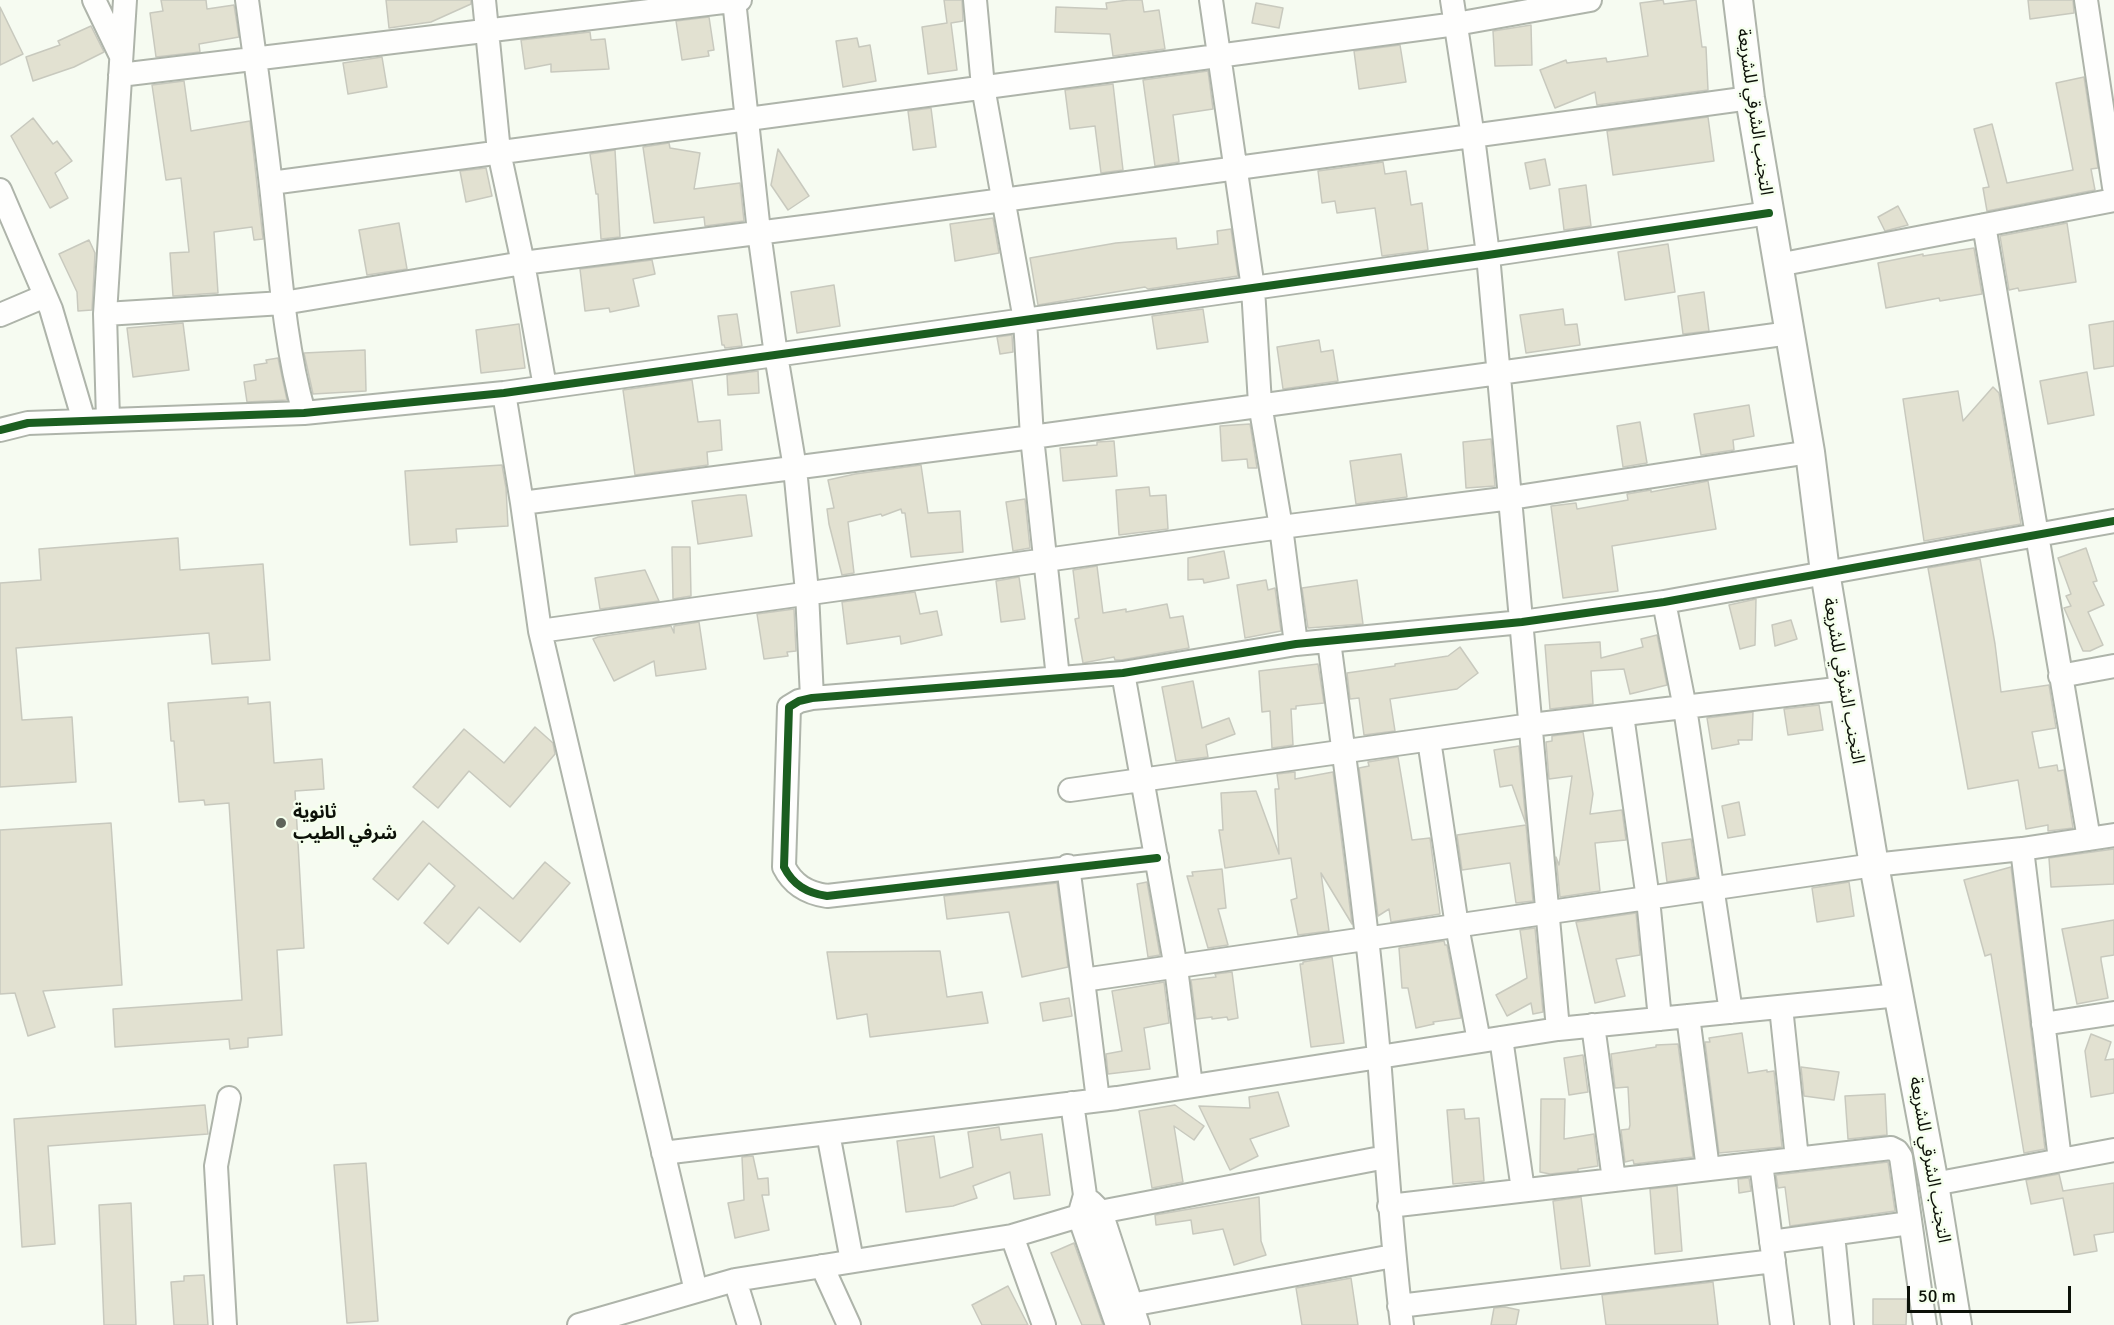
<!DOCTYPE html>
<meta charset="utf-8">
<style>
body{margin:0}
#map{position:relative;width:2114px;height:1325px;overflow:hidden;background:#f6fbf1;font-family:Signika,sans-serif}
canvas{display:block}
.scale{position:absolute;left:1907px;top:1286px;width:164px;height:27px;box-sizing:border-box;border:3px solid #0c1108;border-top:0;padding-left:8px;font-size:18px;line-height:21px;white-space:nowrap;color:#0c1108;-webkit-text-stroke:4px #f5ffed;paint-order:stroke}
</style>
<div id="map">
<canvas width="2114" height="1325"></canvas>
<div class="scale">50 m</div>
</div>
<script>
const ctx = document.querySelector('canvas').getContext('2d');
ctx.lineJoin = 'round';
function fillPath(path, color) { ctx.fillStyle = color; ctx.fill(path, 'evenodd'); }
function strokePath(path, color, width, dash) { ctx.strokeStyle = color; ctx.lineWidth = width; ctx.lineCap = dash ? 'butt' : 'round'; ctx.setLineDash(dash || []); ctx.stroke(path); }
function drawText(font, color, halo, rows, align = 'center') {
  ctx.font = font + ' Signika,"Noto Sans Arabic",sans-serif'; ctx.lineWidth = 5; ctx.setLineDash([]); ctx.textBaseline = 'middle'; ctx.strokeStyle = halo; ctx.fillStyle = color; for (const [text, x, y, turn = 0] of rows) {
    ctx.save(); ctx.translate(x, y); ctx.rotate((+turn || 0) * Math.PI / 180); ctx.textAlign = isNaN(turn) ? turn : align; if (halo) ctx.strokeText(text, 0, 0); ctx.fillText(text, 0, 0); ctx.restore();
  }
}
const building = new Path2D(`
 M161 0H206L207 9 234 5 239 37 199 44 200 52 156 57 150 13 163 11Z
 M386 0H471V4L431 22 389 28Z
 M944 0H962L963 21 951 23 957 70 928 74 922 27 947 23Z
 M1128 0H1142L1144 12 1159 10 1165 49 1113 56 1110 34 1055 32 1056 7 1107 9 1106 3Z
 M1663 0 1664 4 1696 0 1702 47H1706L1708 90 1597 105 1595 92 1555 108 1540 70 1566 60 1567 63 1606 58 1607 62 1648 56 1640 3Z
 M2028 0H2073L2074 13 2030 19Z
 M1256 3 1283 8 1279 28 1252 23Z
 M0 7 23 54 0 65Z
 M709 17 714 50 708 51 709 56 682 60 676 21Z
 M1531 25 1532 65 1495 66 1493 31Z
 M91 26 104 52 74 67 33 81 26 57 60 45 58 41Z
 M590 32 591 40 605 39 609 69 551 72V64L525 69 521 40Z
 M857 38 859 47 870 45 876 81 843 87 836 41Z
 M1400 45 1406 82 1359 89 1354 51Z
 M382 57 387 87 348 94 343 63Z
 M1208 71 1213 109 1173 115 1179 162 1155 166 1143 80Z
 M2084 77 2098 168 2091 169 2095 190 1987 211 1983 188 1989 187 1974 129 1992 124 2007 183 2073 170 2056 83Z
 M184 81 191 131 250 121 263 239 254 240 252 227 214 232 218 293 173 296 170 253 189 252 181 178 166 180 152 85Z
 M1113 84 1123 170 1101 173 1095 126 1070 129 1065 90Z
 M931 108 936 147 913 150 908 111Z
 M1708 117 1714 161 1613 175 1607 131Z
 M33 118 53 144 57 141 72 161 55 173 68 198 50 208 11 136Z
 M669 143 670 148 700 153 694 189 740 183 744 221 705 226 704 217 654 223 643 147Z
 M778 149 809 196 788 210 771 185Z
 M615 150 620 237 601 239 598 194H596L590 154Z
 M1545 159 1550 185 1530 189 1525 163Z
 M1383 162 1385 174 1406 171 1411 205 1422 203 1428 250 1382 256 1375 208 1337 213 1335 201 1322 203 1318 171Z
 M486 168 492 196 466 202 460 171Z
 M1586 185 1591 226 1564 230 1559 189Z
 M1898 206 1908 225 1885 231 1878 217Z
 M993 218 999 253 955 261 950 224Z
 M399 223 407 269 367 275 359 230Z
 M2067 223 2076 282 2019 291 2018 288 2009 290 2000 236Z
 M1231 229 1238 276 1148 289 1145 287 1038 305 1030 258 1116 243 1176 238 1177 249 1218 244 1217 231Z
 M89 240 95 253 92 310 78 311 77 292 59 254Z
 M1668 244 1675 292 1625 300 1618 252Z
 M1974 248 1982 294 1940 301 1939 298 1886 308 1878 263 1923 254V256Z
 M652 260 655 274 633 279 639 306 610 312 609 308 585 311 580 269Z
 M834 285 840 326 797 333 791 292Z
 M1704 292 1709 331 1683 334 1678 296Z
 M1203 309 1208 342 1157 349 1152 316Z
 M1563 309 1565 325 1577 324 1580 345 1526 353 1520 315Z
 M737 314 742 346 725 348 724 345H722L718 316Z
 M2114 321V366L2094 369 2089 325Z
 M183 323 189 370 133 377 127 328Z
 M519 324 525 368 481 373 476 330Z
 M1012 335 1013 352 1000 354 997 337Z
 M1319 340 1321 352 1333 350 1338 381 1283 389 1277 347Z
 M365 350 366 391 313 394 304 353Z
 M278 358 287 400 247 402 244 382 256 380 254 365 267 363 266 360Z
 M758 371 759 393 728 395 727 375Z
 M2087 372 2094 415 2048 424 2040 381Z
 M692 380 698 422 720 420 722 450 707 452 708 465 635 475 623 390Z
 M1993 387 1999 393 2021 524 1924 541 1903 399 1958 391 1963 421Z
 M1749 405 1754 436 1733 440 1734 450 1701 455 1694 414Z
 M1640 422 1647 463 1623 467 1617 426Z
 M1250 424 1257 468H1248L1247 459 1222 461 1220 426Z
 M1491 439 1495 486 1466 488 1463 442Z
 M1114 441 1117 476 1063 481 1060 448 1097 445V442Z
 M1401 454 1407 497 1356 504 1350 461Z
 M502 465 506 488 508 526 456 529 457 542 410 545 405 471Z
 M921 465 928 513 960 511 963 552 911 557 905 513H902L901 509 882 516 881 514 848 522 854 573 842 575 829 524 827 509 834 508 828 480 855 474Z
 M1708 481 1716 529 1612 546 1618 591 1563 598 1551 506 1576 503 1577 509 1628 500 1627 494 1651 490V492Z
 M1149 487 1150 496 1166 495 1168 529 1119 535 1116 490Z
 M739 495H746L752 536 698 544 692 501Z
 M1025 499 1030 548 1013 551 1006 502Z
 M178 538 180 570 263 564 270 660 212 664 209 633 16 648 22 720 72 717 76 782 0 787V583L41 580 39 549Z
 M672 547H690L691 596 673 599Z
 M2086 548 2097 581 2093 582 2104 605 2088 612 2103 645 2090 651H2083L2064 608 2071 606 2066 596 2071 594 2058 558Z
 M1224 551 1229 578 1204 583 1203 579 1188 580V558Z
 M1980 559 1995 644 2001 692 2049 685 2056 728 2032 732 2039 768 2057 765 2058 771 2064 770 2073 828 2048 831V825L2026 829 2018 780 1968 789 1928 568Z
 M1097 566 1103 613 1126 609V612L1167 604 1170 618 1183 616 1189 648 1121 660H1115L1114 657 1083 663 1075 619 1079 618 1073 570Z
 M645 570 659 601 600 609 595 578Z
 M1019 577 1025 619 1001 622 996 581Z
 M1266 580 1268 590 1275 588 1281 631 1245 638 1237 585Z
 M1357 580 1363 624 1308 628 1302 588Z
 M915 592 920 614 937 611 942 635 901 644 900 636 847 644 842 602Z
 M1756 599 1755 645 1740 649 1729 605Z
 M794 609 796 651 787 652 788 656 764 659 757 614Z
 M1791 620 1797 639 1775 646 1772 625Z
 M699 622 706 669 656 676 654 661 614 681 593 639 598 637 671 626 674 633V626Z
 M1657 635 1667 685 1630 694 1624 669 1591 671 1593 704 1550 709 1545 645 1600 642 1601 658 1643 647 1641 639Z
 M1460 647 1478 673 1457 689 1390 699 1395 731 1364 735 1359 698 1350 699 1347 673 1395 666V664L1448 656Z
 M1318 664 1324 703 1296 706V709H1291L1293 745 1272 748 1270 711 1262 712 1259 671Z
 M1193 681 1202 728 1229 718 1235 734 1206 745 1208 757 1176 761 1162 687Z
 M248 697V704L270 702 274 763 322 759 324 789 295 791 304 948 277 950 282 1035 248 1038V1047L230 1049 229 1039 115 1047 113 1009 242 1000 229 803 205 805 204 800 179 802 174 741H171L168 703Z
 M1819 705 1823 730 1788 735 1784 709Z
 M1753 712 1752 740H1738L1739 744 1712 749 1707 718Z
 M535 727 553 743 555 754 510 807 469 771 438 808 413 787 464 729 504 763Z
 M1583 732 1593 794 1590 814 1622 810 1626 840 1595 843 1600 891 1560 897 1556 857 1559 865 1572 776 1549 779 1546 742 1552 741V736Z
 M1519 746 1526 824 1512 785 1500 787 1494 750Z
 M1398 757 1412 840 1430 838 1440 914 1391 922 1389 909 1378 916 1359 768 1369 766 1368 762Z
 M1295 772V779L1333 772 1352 924 1321 873 1329 931 1298 935 1291 900 1297 898 1291 858 1225 868 1219 830H1223L1221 793 1256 791 1279 854 1275 789H1279L1277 774Z
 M1739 802 1745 835 1728 838 1722 806Z
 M423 821 513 899 545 862 570 883 520 942 479 907 448 944 424 923 455 886 429 863 398 900 373 879Z
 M111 823 122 985 43 991 55 1027 28 1036 15 993 0 994V830Z
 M1526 825 1533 901 1516 903 1510 863 1462 870 1457 835Z
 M1691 839 1697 877 1667 882 1662 843Z
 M2114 849V884L2051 887 2049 858Z
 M2011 867 2045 1149 2024 1153 1991 954 1985 956 1964 880Z
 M1222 869 1226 908 1218 909 1228 945 1208 948 1187 876H1193L1192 872Z
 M1147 882 1160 955 1148 957 1137 884Z
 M1849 882 1854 916 1817 922 1812 888Z
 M1057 883 1068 967 1022 977 1009 912 947 919 944 896Z
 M1636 913 1640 955 1616 959 1625 996 1595 1003 1576 922Z
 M2114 920V955L2101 957V960L2108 998 2077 1004 2062 929Z
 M1535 928 1543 1012 1533 1014 1531 1003 1507 1016 1496 995 1527 978 1520 930Z
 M1444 941 1445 945H1447L1461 1018 1433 1022 1434 1024 1416 1028 1408 988H1402L1399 948Z
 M940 951 947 997 982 992 988 1023 870 1037 867 1014 837 1019 827 952Z
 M1332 957 1344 1043 1311 1047 1300 964H1303V962Z
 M1232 972 1238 1018 1228 1020 1227 1017 1212 1019V1017L1196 1019 1191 980 1216 977 1215 974Z
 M1164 982 1169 1023 1144 1028 1150 1069 1108 1074 1106 1054 1122 1051 1112 991Z
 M1069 998 1072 1016 1043 1021 1040 1003Z
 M1742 1033 1748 1073 1767 1070V1072L1774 1071 1782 1147 1719 1153 1705 1042H1710L1709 1038Z
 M2091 1034 2111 1042 2105 1060 2114 1059V1093L2091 1097 2085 1051Z
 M1678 1044 1693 1157 1634 1164 1633 1160 1625 1162 1621 1130 1629 1129 1630 1125 1628 1087 1615 1088 1611 1054 1656 1047V1045Z
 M1583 1055 1588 1092 1569 1095 1564 1058Z
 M1801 1067 1839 1072 1834 1100 1804 1096Z
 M1278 1092 1289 1126 1250 1139 1258 1156 1230 1170 1199 1106 1250 1108 1249 1097Z
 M1885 1094 1887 1135 1848 1139 1845 1096Z
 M1541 1099H1565L1564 1139 1594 1134 1598 1166 1578 1169V1171L1550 1174 1540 1172Z
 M205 1105 208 1134 48 1146 55 1244 22 1247 14 1119Z
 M1175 1105 1204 1126 1194 1140 1174 1126 1183 1182 1152 1188 1139 1111Z
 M1464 1109 1465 1119 1479 1118 1484 1181 1453 1184 1447 1110Z
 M999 1127 1001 1140 1042 1134 1050 1195 1014 1199 1010 1172 973 1186 977 1198 953 1206 906 1212 897 1141 934 1136 940 1178 973 1167 968 1132Z
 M753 1156 758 1179 768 1178 769 1195H762L769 1230 735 1238 728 1203 744 1200 742 1157Z
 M1888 1162 1895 1211 1790 1226 1785 1187 1778 1188 1776 1175Z
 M366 1163 378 1321 347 1323 334 1165Z
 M2059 1174 2063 1191 2114 1183V1232L2094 1235 2097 1251 2074 1255 2063 1198 2031 1204 2026 1180Z
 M1749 1178 1751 1191 1739 1193 1738 1179Z
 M1677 1186 1682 1251 1655 1254 1650 1189Z
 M1259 1197 1261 1241 1266 1255 1234 1265 1223 1229 1193 1234 1191 1220 1156 1225 1155 1215Z
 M1581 1197 1590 1266 1561 1269 1553 1201Z
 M131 1203 136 1325H104L99 1205Z
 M1074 1243 1103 1325H1082L1051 1253Z
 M204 1275 208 1325H174L171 1282 184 1281V1276Z
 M1351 1278 1358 1325H1302L1296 1288Z
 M1713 1282 1718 1325H1606L1602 1295Z
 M1008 1286 1028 1325H982L972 1305Z
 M1873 1299H1907L1906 1325H1873Z
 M1505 1307 1519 1310 1516 1325H1491L1494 1308Z`);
const minor = new Path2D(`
 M94 0 120 54
 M247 0C256 65 265 130 272 195 280 268 284 342 304 413
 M484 0 499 152 523 263 545 387
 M734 0 759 232 776 355 795 468 807 592 812 698
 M975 0 983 87 1025 320 1032 437 1058 678
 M1211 0 1253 288 1260 404 1281 527 1296 644
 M1452 0 1473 137 1488 255 1558 1029
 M2086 0 2114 187
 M120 75 740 0
 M271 183 1456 24 1590 0
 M0 190 51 309 84 421
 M1984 225 2089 839
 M1778 265 2114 200
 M105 314 283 303 523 263 827 224 1750 98
 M0 315 45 296
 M504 393 522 503 540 631 696 1291
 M108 420 105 314 125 0
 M0 430 28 423 304 413 504 393 1488 255 1769 213
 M522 503 1032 437 1790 333
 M1664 602 1685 708 1731 1012
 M540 631 1281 527 1511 498 1810 452
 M1329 641C1347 779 1367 918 1379 1057 1386 1147 1391 1236 1402 1325
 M1123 673 1176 968 1191 1086
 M2060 676 2114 666
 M1622 715 1648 899 1660 1019
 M1429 740 1457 926 1479 1041
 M1070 790 1531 725 1845 688
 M2022 849 2060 1160
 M1157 858 827 896C807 893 793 885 784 867L789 707 799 701 812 698 1123 673 1296 644 1522 622 1664 602 2114 521
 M1068 866 1083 980
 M1781 1007 1797 1159
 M1688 1016 1708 1169
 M2043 1024 2114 1013
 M1593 1025 1614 1180
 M1501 1038 1523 1190
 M1098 1100 1083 980 1874 865 2022 849 2114 835
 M1072 1103 1085 1195 1079 1216 1117 1325
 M828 1133 852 1261
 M663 1153 1117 1098 1558 1029 1899 995
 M1761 1163 1782 1325
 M1934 1184 2114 1150
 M1091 1202 1101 1212 1138 1325
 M1389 1206 1891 1148 1897 1151 1901 1157 1925 1325
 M1833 1234 1842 1325
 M1012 1236 1044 1325
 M1771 1242 1910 1223
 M822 1266 849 1325
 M735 1280 749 1325
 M1131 1305 1393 1256
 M1399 1306 1774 1261
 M225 1325 216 1166 229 1098
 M579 1325 735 1280 1012 1236 1079 1216 1386 1157`);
const major = new Path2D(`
 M1738 0 1750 98 1810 452 1825 572 1874 865 1934 1184 1957 1325`);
const cycleway = new Path2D(`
 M0 430 28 423 304 413 504 393 1488 255 1769 213
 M1157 858 827 896C807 893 793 885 784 867L789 707 799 701 812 698 1123 673 1296 644 1522 622 1664 602 2114 521`);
const markers = [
 [281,823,6,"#5e635a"]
];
const streetNames = [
 ["التجنب الشرقي للشريعة",1754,112,82],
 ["التجنب الشرقي للشريعة",1843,681,80],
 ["التجنب الشرقي للشريعة",1929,1160,80]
];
const poiNames = [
 ["ثانوية",293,813],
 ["شرفي الطيب",293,834]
];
fillPath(building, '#e2e1d1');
strokePath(building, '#c8c9be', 1.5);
strokePath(minor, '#aeb4aa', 26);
strokePath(major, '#aeb4aa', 32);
strokePath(minor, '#fefefd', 22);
strokePath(major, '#fefefd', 28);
strokePath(cycleway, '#1b5e20', 8);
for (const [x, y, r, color] of markers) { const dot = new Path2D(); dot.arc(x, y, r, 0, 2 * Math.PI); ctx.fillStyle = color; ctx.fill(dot); strokePath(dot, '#f5ffed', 2); }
drawText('18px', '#0c1108', '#f5ffed', streetNames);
drawText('bold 18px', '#0c1108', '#f5ffed', poiNames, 'left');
</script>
